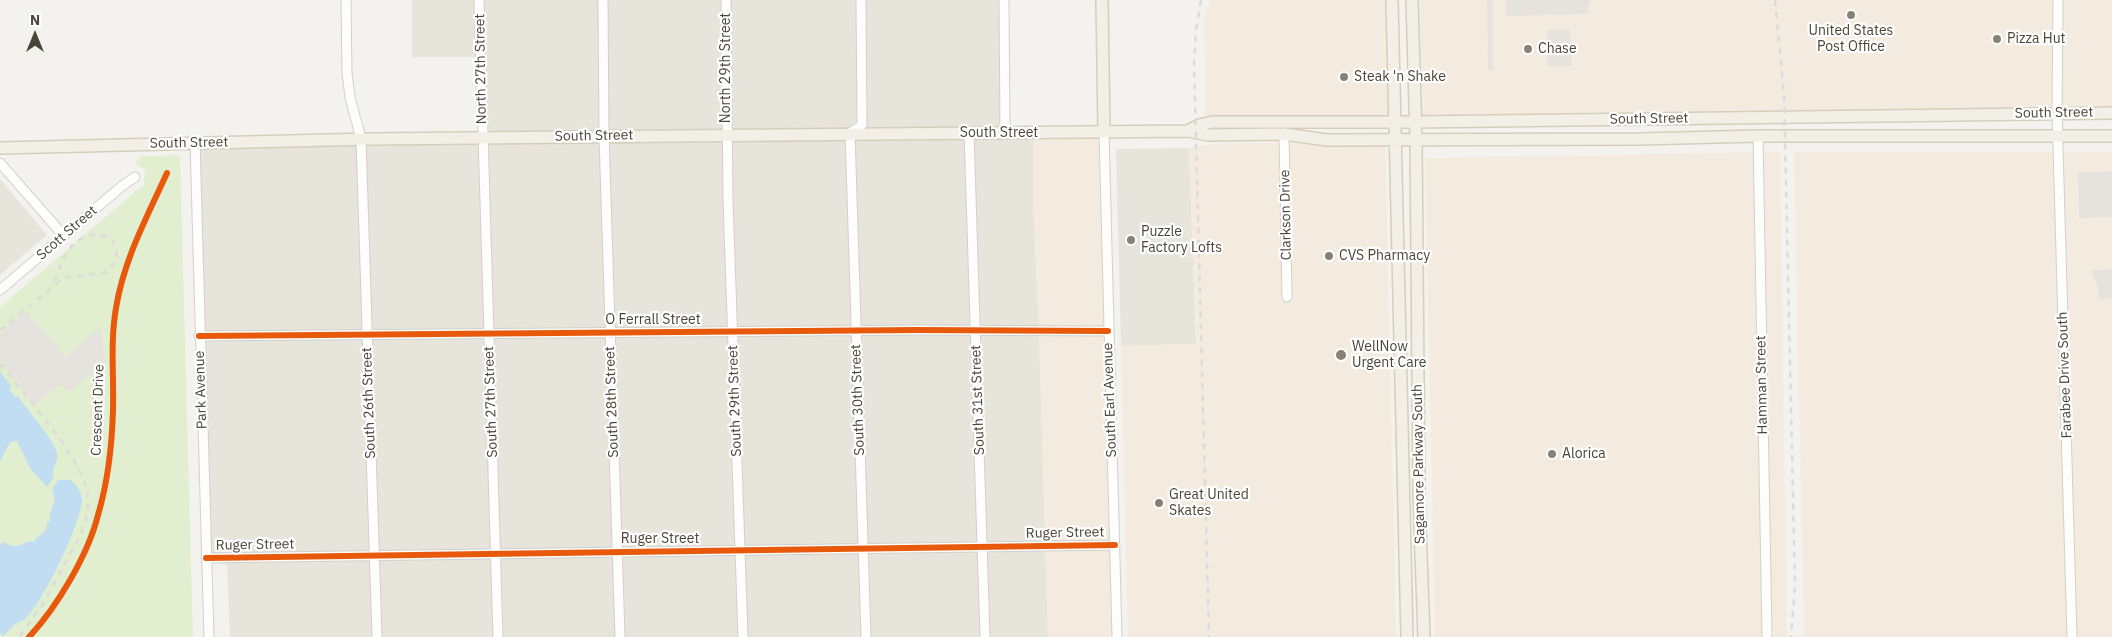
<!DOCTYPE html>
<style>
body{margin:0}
#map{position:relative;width:2112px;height:637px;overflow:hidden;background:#f4f2ee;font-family:"IBM Plex Sans",sans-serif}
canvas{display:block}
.north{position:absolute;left:10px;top:10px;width:50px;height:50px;-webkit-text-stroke:4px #fff;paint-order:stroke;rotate:0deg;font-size:14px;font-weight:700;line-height:20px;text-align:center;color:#4b4439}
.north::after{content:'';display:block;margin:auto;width:18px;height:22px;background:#4b4439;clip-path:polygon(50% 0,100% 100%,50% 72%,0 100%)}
</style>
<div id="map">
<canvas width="2112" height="637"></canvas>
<div class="north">N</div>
</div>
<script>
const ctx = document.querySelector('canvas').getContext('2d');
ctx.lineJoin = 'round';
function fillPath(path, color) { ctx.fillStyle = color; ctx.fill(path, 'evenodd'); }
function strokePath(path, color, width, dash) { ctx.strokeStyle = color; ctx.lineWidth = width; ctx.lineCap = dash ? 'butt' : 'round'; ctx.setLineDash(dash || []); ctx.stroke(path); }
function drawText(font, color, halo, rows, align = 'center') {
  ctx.font = font + ' "IBM Plex Sans",sans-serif'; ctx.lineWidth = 4.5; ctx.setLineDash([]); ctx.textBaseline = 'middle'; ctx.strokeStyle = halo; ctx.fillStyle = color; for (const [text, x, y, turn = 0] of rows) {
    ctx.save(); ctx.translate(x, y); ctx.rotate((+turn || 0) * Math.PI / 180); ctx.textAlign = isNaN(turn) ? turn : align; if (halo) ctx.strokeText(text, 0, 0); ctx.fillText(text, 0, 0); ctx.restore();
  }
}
const residential = new Path2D(`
 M412 0H1004L1005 133 1033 134V198L1039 331 1048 637H230L227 565 206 558 195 142 482 137 480 57H412Z
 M1189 148 1196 344 1121 346 1116 149Z
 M0 179 47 235 0 275Z`);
const commercial = new Path2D(`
 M1211 0H1392L1394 122H1206L1204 19Z
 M1420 0H2112V111L1422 115Z
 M1104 132 1117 637H1048L1039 331 1033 198V134Z
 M1385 142 1396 637H1128L1121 346 1196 344 1189 148 1224 143Z
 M1780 152 1787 637H1435L1425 158Z
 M1794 152H2112V637H1804Z`);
const green = new Path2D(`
 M180 155 193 637H0V307L144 184 145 170 135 163 142 156Z`);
const parking = new Path2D(`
 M1487 0H1493V70H1488Z
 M1506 0H1590L1588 14 1506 16Z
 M1547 30H1570L1572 66H1547Z
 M2112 171V217L2079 218 2078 172Z
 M2112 269V298L2099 299 2098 288 2091 270Z
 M26 311 65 357 101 326 106 367 86 377 69 392 60 384 34 406 0 360V333Z`);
const water = new Path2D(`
 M0 371 11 386 9 389 15 397 18 396 22 402C30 413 56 443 57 454 59 463 50 468 54 477L47 487 30 468 17 441 10 442 0 462Z
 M58 480H71C76 485 82 492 82 500 82 522 41 606 24 620 20 623 21 620 17 623 12 626 8 632 3 636L0 632V544L3 542C14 548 19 547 29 541L35 542 36 538C42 534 48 531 47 523L50 521C48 510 59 502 52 490Z`);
const minor = new Path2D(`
 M346 0 347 73 350 97 361 139 377 637
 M479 0 498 637
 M603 0 604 136 620 637
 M726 0 728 200 743 637
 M861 0 862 125 850 133 866 637
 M1004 0 1005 133
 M2058 0 2057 112 2072 637
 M1104 132 1117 637
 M969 133 985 637
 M1284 134 1287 297
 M1758 136 1767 635
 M195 142 209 637
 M0 163 64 236
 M0 290 122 186 135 177
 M199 336 917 330 1108 331
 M206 558 1115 545`);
const major = new Path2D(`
 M1102 0 1104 132
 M1392 0 1407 637
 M1412 0 1416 140 1419 497 1424 637
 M1188 131 1199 125 1212 122H1415L2112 113
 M0 148 371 139 1188 131 1208 135 1284 134 1327 140 1640 139 1758 136H2112`);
const rail = new Path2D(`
 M1201 0 1196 30 1194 65 1209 637
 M1775 0 1784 95 1795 586 1791 637
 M0 330 64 278 104 273 115 263 117 250 113 241C109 239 104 235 99 235 70 232 60 265 53 287
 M0 364C24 395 86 461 88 498 89 511 85 524 80 536L43 604 19 637`);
const cycleway = new Path2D(`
 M199 336 917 330 1108 331
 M206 558 1115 545
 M29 637C57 607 88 555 98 515 108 481 112 446 113 410 114 376 110 342 116 308 124 259 147 217 167 173`);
const markers = [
 [1851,15,5,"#868178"],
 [1997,39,5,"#868178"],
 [1528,49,5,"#868178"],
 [1344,77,5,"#868178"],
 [1131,240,5,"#868178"],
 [1329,256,5,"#868178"],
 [1341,355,6,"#868178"],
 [1552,454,5,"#868178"],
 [1159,503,5,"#868178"]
];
const poiNames = [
 ["United States",1851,31,"center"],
 ["Post Office",1851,47,"center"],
 ["Pizza Hut",2007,39],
 ["Chase",1538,49],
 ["Steak 'n Shake",1354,77],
 ["Puzzle",1141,232],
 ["Factory Lofts",1141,248],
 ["CVS Pharmacy",1339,256],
 ["WellNow",1352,347],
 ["Urgent Care",1352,363],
 ["Alorica",1562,454],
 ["Great United",1169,495],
 ["Skates",1169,511]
];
const streetNames = [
 ["North 29th Street",726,68,-90],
 ["North 27th Street",481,69,-91],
 ["South Street",2054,113,-1],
 ["South Street",1649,119,-1],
 ["South Street",999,133],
 ["South Street",594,136,-1],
 ["South Street",189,143,-1],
 ["Clarkson Drive",1286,215,-91],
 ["Scott Street",67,233,-41],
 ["O Ferrall Street",653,320],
 ["Farabee Drive South",2065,375,-92],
 ["Hamman Street",1762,385,-91],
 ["Park Avenue",201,390,-92],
 ["South 30th Street",858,400,-92],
 ["South 31st Street",978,400,-92],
 ["South Earl Avenue",1110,400,-92],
 ["South 29th Street",735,401,-92],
 ["South 27th Street",491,402,-92],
 ["South 28th Street",612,402,-92],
 ["South 26th Street",369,403,-92],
 ["Crescent Drive",98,410,-88],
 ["Sagamore Parkway South",1419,464,-91],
 ["Ruger Street",1065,533,-1],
 ["Ruger Street",660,539],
 ["Ruger Street",255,545,-1]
];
fillPath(residential, '#e7e4dc');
fillPath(commercial, '#f3ebdf');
fillPath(green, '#e1eecf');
fillPath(parking, '#e6e3df');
fillPath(water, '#c0ddf1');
strokePath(minor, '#d2d0cb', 11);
strokePath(major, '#d6cebb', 14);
strokePath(minor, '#fdfdfc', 9);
strokePath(major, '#f2efe6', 11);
strokePath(rail, '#dbdbda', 2.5, [6, 6]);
strokePath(cycleway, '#e8590c', 6);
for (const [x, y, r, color] of markers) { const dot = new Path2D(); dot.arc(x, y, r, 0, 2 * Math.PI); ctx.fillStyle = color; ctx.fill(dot); strokePath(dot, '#fff', 2); }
drawText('14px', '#4b4439', '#fff', poiNames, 'left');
drawText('14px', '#4b4439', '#fff', streetNames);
</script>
